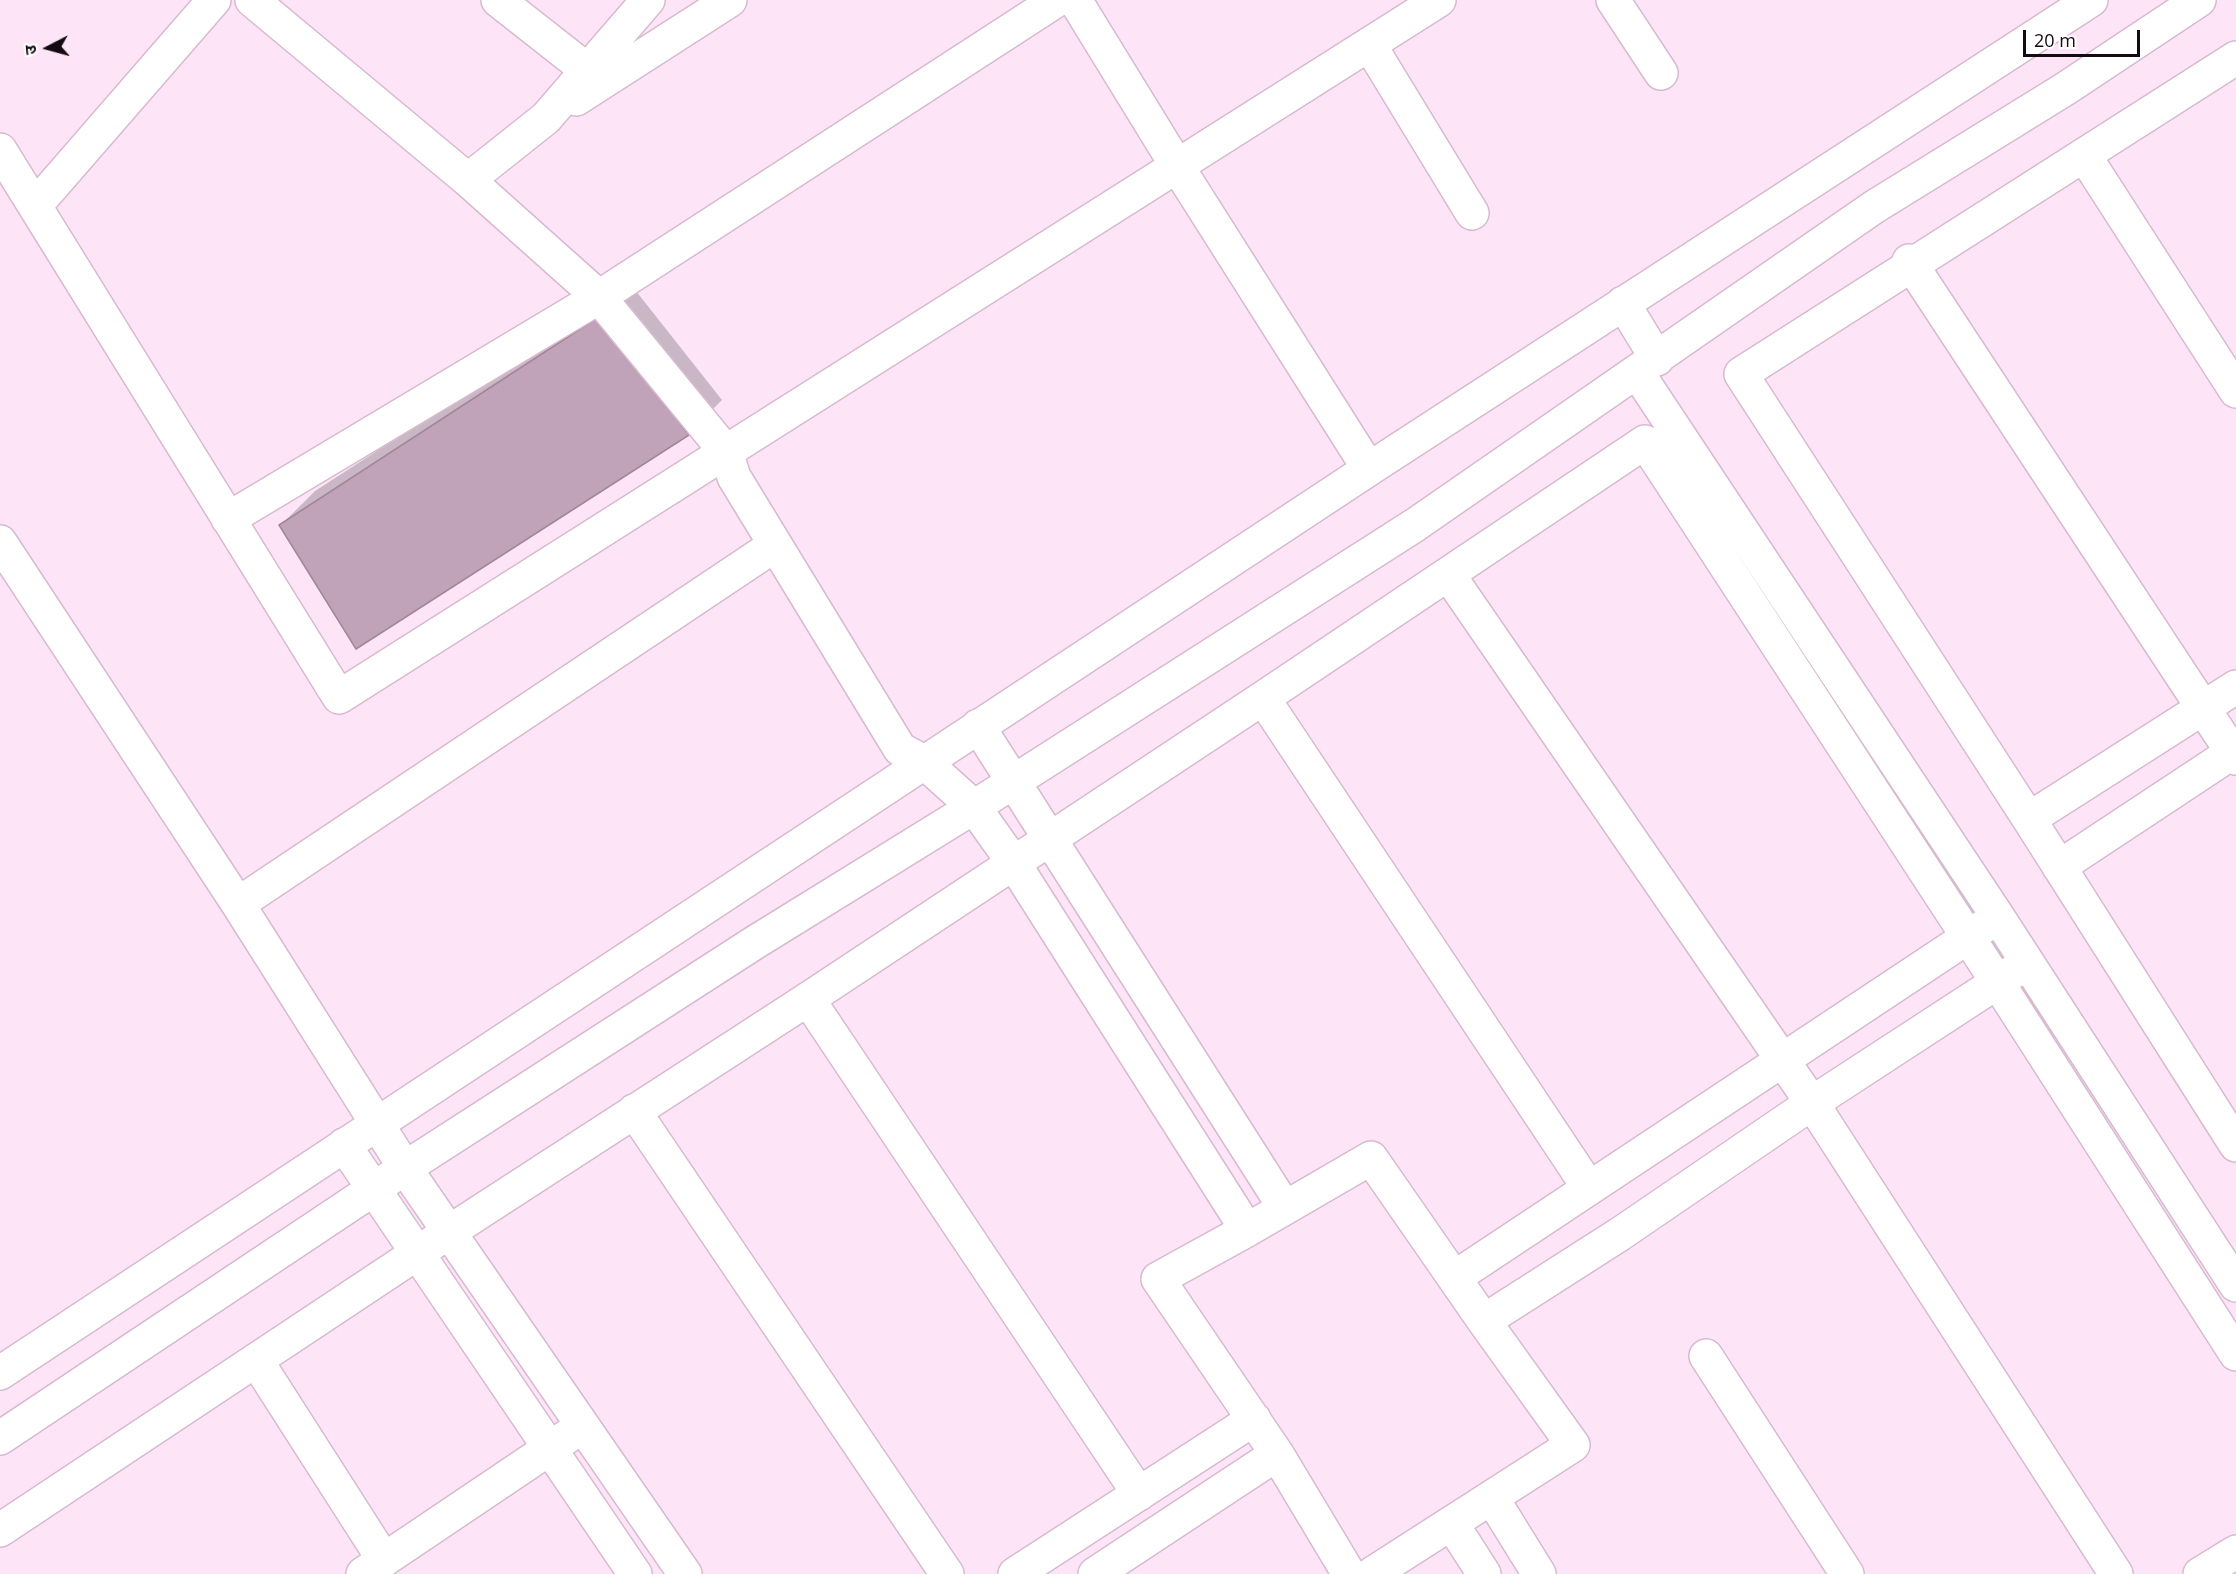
<!DOCTYPE html>
<meta charset="utf-8">
<style>
body{margin:0}
#map{position:relative;width:2236px;height:1574px;overflow:hidden;background:#fde5f7;font-family:"Open Sans","Noto Sans Devanagari",sans-serif}
canvas{display:block}
.north{position:absolute;left:18px;top:18px;width:60px;height:60px;-webkit-text-stroke:4px #fff;paint-order:stroke;rotate:264deg;font-size:16px;font-weight:700;line-height:24px;text-align:center;color:#140a12}
.north::after{content:'';display:block;margin:auto;width:21px;height:27px;background:#140a12;clip-path:polygon(50% 0,100% 100%,50% 72%,0 100%)}
.scale{position:absolute;left:2023px;top:30px;width:117px;height:27px;box-sizing:border-box;border:3px solid #140a12;border-top:0;padding-left:8px;font-size:18px;line-height:21px;white-space:nowrap;color:#140a12;-webkit-text-stroke:4px #fff;paint-order:stroke}
</style>
<div id="map">
<canvas width="2236" height="1574"></canvas>
<div class="north">उ</div>
<div class="scale">20 m</div>
</div>
<script>
const ctx = document.querySelector('canvas').getContext('2d');
ctx.lineJoin = 'round';
function fillPath(path, color) { ctx.fillStyle = color; ctx.fill(path, 'evenodd'); }
function strokePath(path, color, width, dash) { ctx.strokeStyle = color; ctx.lineWidth = width; ctx.lineCap = dash ? 'butt' : 'round'; ctx.setLineDash(dash || []); ctx.stroke(path); }
const shadow = new Path2D(`
 M632 286 722 400 688 434 357 646 281 525 315 491Z`);
const building = new Path2D(`
 M597 318 689 435 356 649 279 525Z`);
const minor = new Path2D(`
 M252 0 468 180 599 297 726 452 734 477 900 749 924 762 974 807 1013 862 1247 1230
 M498 0 587 70
 M1075 0 1177 166 1369 469
 M1613 0 1661 73
 M1369 44 1472 213
 M2236 58 1741 374 2029 819 2236 1145
 M576 99 730 0
 M0 150 339 697 1439 0
 M2084 155 2236 391
 M468 180 546 118 648 0
 M35 206 214 0
 M1909 261 2236 758
 M1623 303 1657 359
 M1637 372 1998 917 2236 1285
 M228 519 599 297 1057 0
 M0 542 238 904 405 1168 685 1574
 M1448 574 1812 1103 2116 1574
 M1263 698 1589 1188
 M978 726 1285 1208
 M2029 819 2236 687
 M2059 867 2236 750
 M238 904 775 545
 M808 999 1139 1494
 M634 1111 947 1574
 M344 1145 635 1574
 M1454 1278 1986 925
 M1484 1321 1620 1234 1812 1103 2016 970
 M1706 1356 1847 1574
 M256 1360 384 1560
 M0 1373 1369 469 2091 0
 M0 1438 405 1168 754 943 974 807 1415 525 1874 207 2065 89 2199 0
 M1492 1498 1539 1574
 M1452 1524 1484 1574
 M0 1530 449 1232 808 999 1263 698 1645 442 1998 983 2236 1354
 M363 1574 568 1436
 M1015 1574 1254 1419
 M1095 1574 1277 1454
 M1349 1574 1277 1454 1158 1279 1247 1230 1371 1158 1484 1321 1573 1445 1372 1574
 M2200 1574 2236 1552`);
fillPath(shadow, '#0003');
fillPath(building, '#c0a3b8');
strokePath(building, '#a2879b', 1.5);
strokePath(minor, '#d8bad0', 36);
strokePath(minor, '#fff', 33);
</script>
